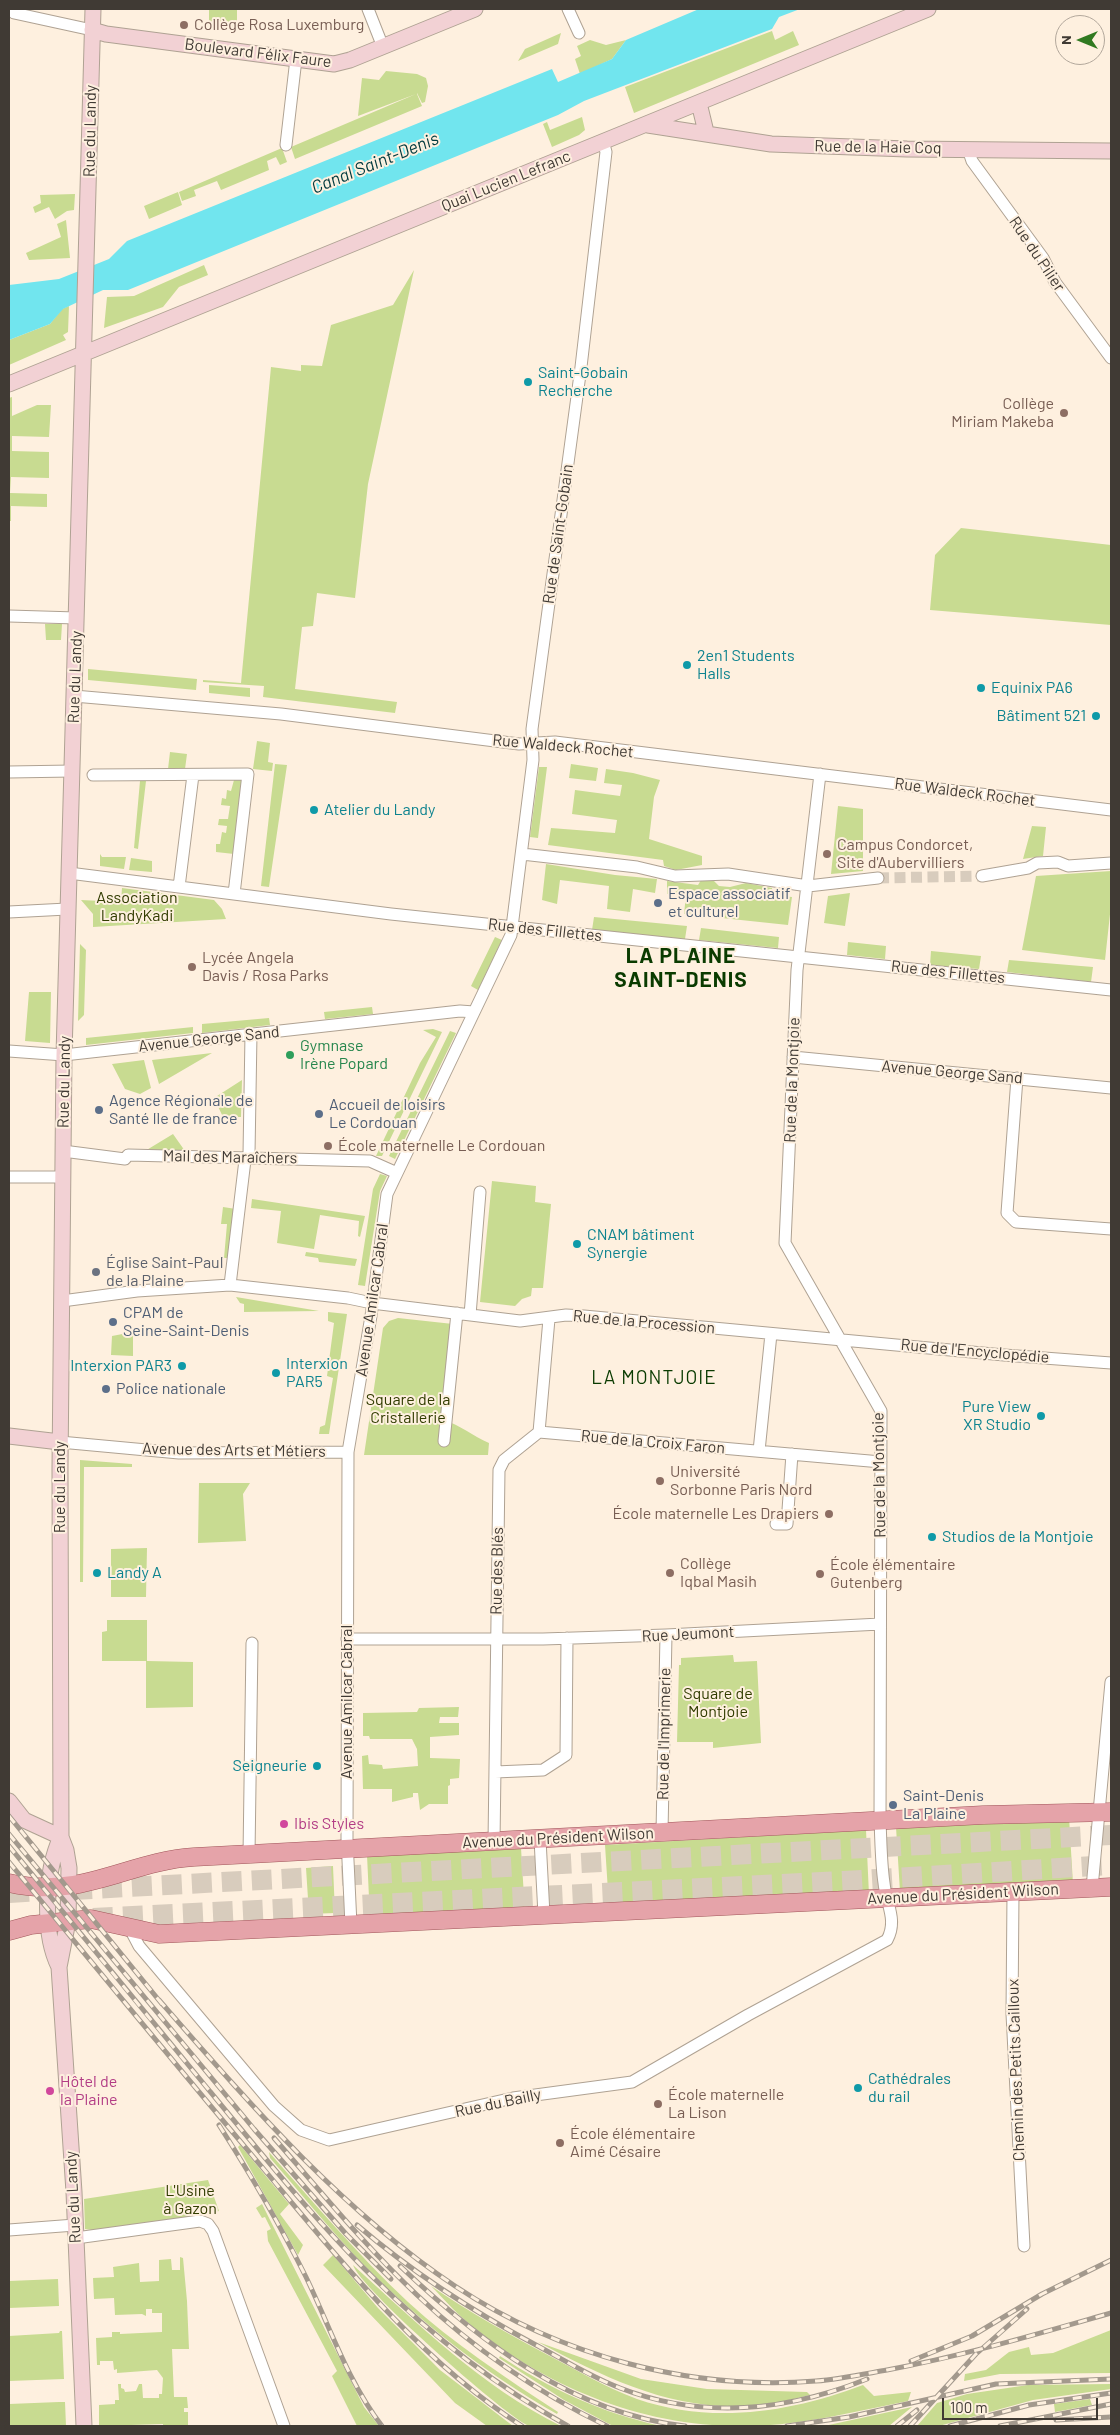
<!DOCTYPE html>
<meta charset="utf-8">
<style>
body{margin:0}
#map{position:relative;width:1120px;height:2435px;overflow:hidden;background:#fef0df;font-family:Barlow,sans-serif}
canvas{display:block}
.frame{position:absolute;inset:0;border:10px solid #403a34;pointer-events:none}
.north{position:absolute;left:1055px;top:15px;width:50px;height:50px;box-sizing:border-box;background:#fef0df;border:1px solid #b2a79b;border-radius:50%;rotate:270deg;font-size:14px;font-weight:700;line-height:20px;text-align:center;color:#403a34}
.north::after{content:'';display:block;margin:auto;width:18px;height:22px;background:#317a21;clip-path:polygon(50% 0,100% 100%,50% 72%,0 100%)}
.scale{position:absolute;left:942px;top:2398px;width:156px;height:22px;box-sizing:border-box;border:2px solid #403a34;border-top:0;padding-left:6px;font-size:15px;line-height:18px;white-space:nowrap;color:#403a34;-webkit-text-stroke:4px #fef0df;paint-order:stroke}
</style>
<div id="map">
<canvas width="1120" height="2435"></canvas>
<div class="frame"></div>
<div class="north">N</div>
<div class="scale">100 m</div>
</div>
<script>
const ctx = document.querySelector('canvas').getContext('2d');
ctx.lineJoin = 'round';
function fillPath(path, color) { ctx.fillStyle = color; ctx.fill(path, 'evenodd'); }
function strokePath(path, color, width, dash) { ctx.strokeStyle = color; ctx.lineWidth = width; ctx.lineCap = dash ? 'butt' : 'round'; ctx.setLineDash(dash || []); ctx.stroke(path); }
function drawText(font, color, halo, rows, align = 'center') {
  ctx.font = font + ' Barlow,sans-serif'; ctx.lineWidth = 4; ctx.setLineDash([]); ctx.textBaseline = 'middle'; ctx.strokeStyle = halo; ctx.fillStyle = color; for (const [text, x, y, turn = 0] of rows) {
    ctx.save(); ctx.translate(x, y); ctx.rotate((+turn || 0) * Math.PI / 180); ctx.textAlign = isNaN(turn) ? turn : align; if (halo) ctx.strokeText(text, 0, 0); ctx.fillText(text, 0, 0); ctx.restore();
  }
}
const green = new Path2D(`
 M209 9H237V27H209Z
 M772 31 775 40 793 31 799 45 634 113 625 87Z
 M561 33 558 44 518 61 525 49Z
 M590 40 606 45 626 40 612 59 580 74 575 59 581 56 577 46Z
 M386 71 417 74 426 78 428 86 425 102 422 103 417 93V94L422 106 295 159 291 147 416 94 358 116 362 78 379 80Z
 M582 117 585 130 579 135 552 147 543 124 547 122 550 130Z
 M282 148 287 162 280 165 276 157 267 161 269 170 221 190 217 181 194 190 196 196 182 201 179 192Z
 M178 192 182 205 149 219 144 206Z
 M75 194 74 210 67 211 55 219 49 207 35 213 33 207 41 203 40 195Z
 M66 220 70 258 29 260 26 253 61 237 57 224Z
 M204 265 208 275 179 287 163 307 104 328 107 297 134 296Z
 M414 270 368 484 355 598 317 593 313 626 302 627 295 689 397 702 395 713 263 697 264 686 203 682V680L241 683 271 367 301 371V365L322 366 331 325 393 305Z
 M69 306 68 332 63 335 66 340 9 365V340L50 324 62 309Z
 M12 397V416L37 405H51L49 437 12 436V451L49 452V478L11 477 10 493 47 494V507L11 506V521H9V398Z
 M961 528 1111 545V625L930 610 935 555Z
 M45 624H62L61 640H46Z
 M88 669 197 679 196 690 88 680Z
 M209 685 250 688V697L209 693Z
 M257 741 270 743 268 762 273 763 272 771 253 769Z
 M170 752 187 754 185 769H168Z
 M275 764 287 765 269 887 261 886Z
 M571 764 598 768 596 781 569 778Z
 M539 767H547L538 838 530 837Z
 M606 769 633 773 660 780 654 797 649 839 702 856V865L676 870 664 866 663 860 548 845 551 828 615 833 617 820 572 814 575 790 620 796 622 785 604 783Z
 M234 780H244L234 854 216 852V844H220L222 832 226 833 227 826 218 825 219 819H228L230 806 221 805 222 798 226 799 227 790 231 791Z
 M140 781H146L138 849 134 848Z
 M838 806 863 809V871L831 874Z
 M1032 826 1046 827 1043 856 1023 859Z
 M100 854 102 857H126L124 869 100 866Z
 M131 858 152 861V872L129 870Z
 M546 864 615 875 657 879 655 893 633 889 630 912 607 909 609 886 560 880 557 904 542 900Z
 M1111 871V905L1105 960 1022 950 1036 876Z
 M701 880 714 881 719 886 730 887 746 883 772 888 773 895 792 897 788 925 684 914 686 895 667 894V881L698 885Z
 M122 888 214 900 222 909 226 919 93 927V914L81 900 121 902Z
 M850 893 845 926 824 923 828 896Z
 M594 917 687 926 685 939 592 930Z
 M701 928 779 937 778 948 699 940Z
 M495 937 502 940 478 990 471 986Z
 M848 942 886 946 885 959 847 955Z
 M80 944 86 950 84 1015 78 1021Z
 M931 951 981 956 979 969 930 965Z
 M1009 960 1093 967 1091 982 1007 972Z
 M29 992H51L50 1043 25 1041Z
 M372 1007 373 1014 325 1019 324 1012Z
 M269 1018 270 1025 202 1033V1024Z
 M193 1027V1033L86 1045V1038Z
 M433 1029 442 1032 382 1156H376L420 1063 436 1037 423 1030Z
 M450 1031 456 1033 395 1159 389 1156Z
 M212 1053 159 1084 152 1060Z
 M144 1060 151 1088 140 1094 125 1089 112 1064Z
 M242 1080 241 1117H223L214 1098Z
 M173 1134 185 1151H145Z
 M380 1174 387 1176 380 1191 365 1286 358 1285 373 1189Z
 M492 1181 536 1186 535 1202 551 1204 543 1288H532L531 1296 522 1299 515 1306 480 1302Z
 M252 1199 365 1216 360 1237 358 1236 359 1221 320 1215 314 1249 277 1243 281 1211 251 1208Z
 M223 1207 236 1209 229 1258H224L227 1224H221Z
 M306 1252 357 1259 355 1266 319 1262 318 1258 305 1256Z
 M236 1297 319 1311 244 1312V1304L240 1303Z
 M328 1312 347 1314 329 1434H319L320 1427 325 1425 333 1378 327 1376 334 1323 328 1321Z
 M398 1318 453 1324 444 1420C460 1425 473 1436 489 1443L488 1455H364L383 1328 389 1321Z
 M133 1332V1356L111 1355 112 1336Z
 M80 1460 132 1464V1467H84L83 1582H80Z
 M199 1483H250L243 1494 246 1541 198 1543Z
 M147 1548 146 1597H111V1549Z
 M107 1620H147V1661L193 1662V1707L146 1708V1661H102V1632L107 1631Z
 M733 1655 734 1662 757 1661 761 1743 713 1748V1742H677L679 1665H681V1658Z
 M459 1707 458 1717H440L439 1723H459V1735L430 1737V1758L460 1759 459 1778 450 1779V1785L448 1786V1804H429L420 1810 418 1793H413V1797L392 1802V1789H363L362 1756 368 1755 369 1764 382 1765 383 1769 418 1766 417 1749 412 1739H370L369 1736H363V1713L417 1712 419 1708Z
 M1069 1817 1073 1884 900 1892 896 1827Z
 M866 1830 869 1895 609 1907 605 1845Z
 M521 1848 525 1913 370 1919 367 1855Z
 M333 1866 335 1913 309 1914 306 1868Z
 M240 2145 289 2204 280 2214 303 2245 298 2255 238 2147Z
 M269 2152C314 2203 358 2255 408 2302 454 2344 506 2378 558 2412L557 2414C484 2373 415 2318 357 2258 327 2226 299 2191 270 2158Z
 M208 2180 219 2211 201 2216 100 2231 85 2229 84 2199Z
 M262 2204 364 2407 379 2426H357L332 2376 337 2371 268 2241 267 2231 271 2229 265 2217 262 2218 256 2208Z
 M333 2255 378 2308 440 2370 513 2426H487L455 2403 323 2265Z
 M180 2257 183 2258 187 2301 189 2349H172L174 2397H187L188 2408H184V2412H188V2426H163V2424L99 2426V2405L115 2404V2400H119L118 2384H121V2388L124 2389 125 2392 136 2391 139 2384H142L143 2398H159V2394H162L163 2378 157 2370 117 2373V2369L114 2370 113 2361H100V2365H97L96 2338 112 2337V2332H120V2334L162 2332V2313H152V2309H146V2316L142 2314 115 2315 114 2298 94 2299 93 2278 114 2277 113 2267 139 2263 140 2282 159 2281V2260L171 2259 172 2270H180Z
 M353 2265C419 2325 481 2386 561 2426 552 2426 535 2429 527 2425 502 2413 359 2287 353 2265Z
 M58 2279 59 2306 9 2308V2281Z
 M431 2286C468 2311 506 2333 546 2354 576 2370 605 2387 637 2399 712 2425 792 2412 863 2385L874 2396 911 2392 908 2401C857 2411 803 2425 751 2426 647 2429 545 2388 466 2321 454 2311 443 2298 431 2286Z
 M1111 2330V2373L1000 2374 964 2381 965 2374 986 2370 1009 2352 1029 2347 1031 2355 1053 2353Z
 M60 2331H62L64 2379 9 2381V2336L59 2333Z
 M538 2342 641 2379 707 2389 807 2392 810 2395C796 2398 783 2402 769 2404 682 2416 611 2381 538 2342Z
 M500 2356C550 2389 602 2413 661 2426H613L564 2400 499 2358Z
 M1111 2384V2389L1033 2400 939 2426H917L937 2403 967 2394 1028 2385Z
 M1090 2399 1092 2405 1055 2412 1054 2404Z
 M59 2402H65L66 2426H9V2404Z
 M912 2407 889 2426H824Z`);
const water = new Path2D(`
 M699 9H800L779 17 772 29 584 101 558 115 128 290H103L63 309 50 324 9 340V285L59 279 109 259 127 241 552 69 558 82 612 59 626 40Z`);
const streetTunnel = new Path2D(`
 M878 878 982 876`);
const highwayTunnel = new Path2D(`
 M72 1890 1111 1835
 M9 1893 41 1891
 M93 1918 844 1881 1111 1865`);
const street = new Path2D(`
 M9 9 14 13 92 30
 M368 9 383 47
 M568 9 579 33
 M286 145 296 59
 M968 149 972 161 1043 258 1055 282 1111 358
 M9 616 76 618
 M74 696 281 714 519 744 555 742 1111 810
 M9 772 72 771
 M93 775 248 774 234 894
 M522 854 637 867 675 876 728 874 808 886 878 878
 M69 873 391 914 1111 990
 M982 876 1028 868 1037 863 1058 862 1068 866 1111 863
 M179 887 193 775
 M9 912 67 909
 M9 1051 64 1055 460 1011 474 1012
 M793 1057 1111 1088
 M1017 1078 1007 1213 1016 1222 1111 1229
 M63 1151 125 1159 128 1155 370 1161 397 1173
 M9 1177H62
 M230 1285 245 1160 249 1154 251 1034
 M62 1301 137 1291 230 1285 348 1298 372 1303 520 1321 566 1315 584 1316 1004 1355 1111 1363
 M470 1315 480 1192
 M539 1432 881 1462
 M444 1441 457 1313
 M60 1442 179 1453 348 1452
 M759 1451 771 1334
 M776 1524H787L792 1454
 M347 1639H543L666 1635 880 1624
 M495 1772 543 1770 566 1755 567 1638
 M662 1832 666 1635
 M540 1839 544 1915
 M494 1842 499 1470 504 1460 539 1432 549 1319
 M249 1855 252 1643
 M1092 1888 1111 1682
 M1013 1893 1012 2014 1024 2246
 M351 1925 347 1839 348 1452 371 1316 387 1194 511 935 533 760 532 729 581 367 606 152 603 141
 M129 1927 139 1946 274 2106 301 2130 329 2140 513 2098 632 2082 748 2015 887 1940C898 1920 886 1904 884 1883 881 1863 881 1841 880 1821L881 1411 785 1243 797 970 820 774
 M9 2230 75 2225
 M76 2238 200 2221 208 2224 213 2231 284 2426`);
const secondary = new Path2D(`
 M92 30 106 34 334 64 350 60 475 9
 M699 103 706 132
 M648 125 771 144 907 149 1111 151
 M9 384 928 9
 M9 1436 60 1442
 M9 1801 24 1820 61 1837
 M59 1967C42 1933 45 1871 61 1837
 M84 2426 74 2192 59 1967 68 1921 69 1868 66 1850 61 1837 60 1468 64 1055 93 9`);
const primary = new Path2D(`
 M9 1883C81 1900 128 1861 194 1857L983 1815 1111 1812
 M9 1931 31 1925 91 1919 159 1934 1111 1887`);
const rail = new Path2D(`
 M9 1816 162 2004
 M9 1834 254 2129 346 2234 391 2279
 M9 1846C75 1927 141 2008 208 2089 317 2222 414 2341 568 2426
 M9 1862C95 1966 180 2070 267 2173 343 2264 421 2361 522 2426
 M159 2000C249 2103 341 2210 455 2286 560 2356 691 2391 816 2381 840 2379 864 2374 887 2370 963 2356 1037 2334 1111 2313
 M219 2125C251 2175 280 2225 306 2277 330 2327 348 2382 382 2426
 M274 2138C321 2192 366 2247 417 2295 473 2348 538 2393 607 2426
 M357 2225C412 2272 472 2311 536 2345 564 2360 591 2377 620 2388 703 2420 787 2411 867 2379
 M400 2266C480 2342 572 2413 685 2426
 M911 2361 972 2336 1042 2294 1111 2260
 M1056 2420 1111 2417
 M787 2426 849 2417 996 2384 1111 2379
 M897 2426 917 2410
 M910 2426 976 2354 1027 2309
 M950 2426 1029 2405 1111 2393
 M1000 2426 1111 2404`);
const markers = [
 [184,25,5,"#8d6e63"],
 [528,382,5,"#0f9aa8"],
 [1064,413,5,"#8d6e63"],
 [687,665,5,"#0f9aa8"],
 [981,688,5,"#0f9aa8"],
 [1096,716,5,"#0f9aa8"],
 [314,810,5,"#0f9aa8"],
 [827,854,5,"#8d6e63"],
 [658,903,5,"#5c6f8a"],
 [192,967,5,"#8d6e63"],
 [290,1055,5,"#2e9e5b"],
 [99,1110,5,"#5c6f8a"],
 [319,1114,5,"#5c6f8a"],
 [328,1146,5,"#8d6e63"],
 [577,1244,5,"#0f9aa8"],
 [96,1272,5,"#6b7280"],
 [113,1322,5,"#5c6f8a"],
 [182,1366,5,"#0f9aa8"],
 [276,1373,5,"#0f9aa8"],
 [106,1389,5,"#5c6f8a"],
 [1041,1416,5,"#0f9aa8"],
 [660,1481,5,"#8d6e63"],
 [829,1514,5,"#8d6e63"],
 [932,1537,5,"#0f9aa8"],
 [97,1573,5,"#0f9aa8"],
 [670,1573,5,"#8d6e63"],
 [820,1574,5,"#8d6e63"],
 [317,1766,5,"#0f9aa8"],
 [893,1805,5,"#5c6f8a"],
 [284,1824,5,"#d1479c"],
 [858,2088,5,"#0f9aa8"],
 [50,2091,5,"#d1479c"],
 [658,2104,5,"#8d6e63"],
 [560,2143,5,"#8d6e63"]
];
const educationNames = [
 ["Collège Rosa Luxemburg",194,25],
 ["Collège",1054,404,"right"],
 ["Miriam Makeba",1054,422,"right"],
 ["Campus Condorcet,",837,845],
 ["Site d'Aubervilliers",837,863],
 ["Lycée Angela",202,958],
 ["Davis / Rosa Parks",202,976],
 ["École maternelle Le Cordouan",338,1146],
 ["Université",670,1472],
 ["Sorbonne Paris Nord",670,1490],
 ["École maternelle Les Drapiers",819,1514,"right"],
 ["Collège",680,1564],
 ["Iqbal Masih",680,1582],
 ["École élémentaire",830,1565],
 ["Gutenberg",830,1583],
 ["École maternelle",668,2095],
 ["La Lison",668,2113],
 ["École élémentaire",570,2134],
 ["Aimé Césaire",570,2152]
];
const streetNames = [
 ["Boulevard Félix Faure",258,53,7],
 ["Rue du Landy",90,131,-89],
 ["Rue de la Haie Coq",878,147,1],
 ["Quai Lucien Lefranc",506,181,-22],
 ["Rue du Pilier",1037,254,56],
 ["Rue de Saint-Gobain",558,534,-82],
 ["Rue du Landy",75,677,-88],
 ["Rue Waldeck Rochet",563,746,5],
 ["Rue Waldeck Rochet",965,792,7],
 ["Rue des Fillettes",545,930,6],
 ["Rue des Fillettes",948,972,6],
 ["Avenue George Sand",209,1039,-6],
 ["Avenue George Sand",952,1072,5],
 ["Rue de la Montjoie",792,1080,-88],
 ["Rue du Landy",64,1082,-89],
 ["Mail des Maraîchers",230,1157,1],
 ["Avenue Amilcar Cabral",372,1300,-82],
 ["Rue de la Procession",644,1322,5],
 ["Rue de l'Encyclopédie",975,1351,5],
 ["Rue de la Croix Faron",653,1442,5],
 ["Avenue des Arts et Métiers",234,1450,1],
 ["Rue de la Montjoie",879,1475,-91],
 ["Rue du Landy",60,1487,-90],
 ["Rue des Blés",497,1571,-89],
 ["Rue Jeumont",688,1634,-3],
 ["Avenue Amilcar Cabral",347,1702,-90],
 ["Rue de l'Imprimerie",664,1734,-89],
 ["Avenue du Président Wilson",558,1838,-3],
 ["Avenue du Président Wilson",963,1894,-3],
 ["Chemin des Petits Cailloux",1016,2070,-92],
 ["Rue du Bailly",498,2103,-12],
 ["Rue du Landy",73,2197,-93]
];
const cultureNames = [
 ["Saint-Gobain",538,373],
 ["Recherche",538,391],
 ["2en1 Students",697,656],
 ["Halls",697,674],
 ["Equinix PA6",991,688],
 ["Bâtiment 521",1086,716,"right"],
 ["Atelier du Landy",324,810],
 ["CNAM bâtiment",587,1235],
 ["Synergie",587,1253],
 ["Interxion",286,1364],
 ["PAR5",286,1382],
 ["Interxion PAR3",172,1366,"right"],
 ["Pure View",1031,1407,"right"],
 ["XR Studio",1031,1425,"right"],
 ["Studios de la Montjoie",942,1537],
 ["Landy A",107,1573],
 ["Seigneurie",307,1766,"right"],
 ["Cathédrales",868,2079],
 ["du rail",868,2097]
];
const serviceNames = [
 ["Espace associatif",668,894],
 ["et culturel",668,912],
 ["Agence Régionale de",109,1101],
 ["Santé Ile de france",109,1119],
 ["Accueil de loisirs",329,1105],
 ["Le Cordouan",329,1123],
 ["CPAM de",123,1313],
 ["Seine-Saint-Denis",123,1331],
 ["Police nationale",116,1389],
 ["Saint-Denis",903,1796],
 ["La Plaine",903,1814]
];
const parkNames = [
 ["Association",137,898],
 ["LandyKadi",137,916],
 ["Square de la",408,1400],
 ["Cristallerie",408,1418],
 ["Square de",718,1694],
 ["Montjoie",718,1712],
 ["L'Usine",190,2191],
 ["à Gazon",190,2209]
];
const leisureNames = [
 ["Gymnase",300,1046],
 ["Irène Popard",300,1064]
];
const worshipNames = [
 ["Église Saint-Paul",106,1263],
 ["de la Plaine",106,1281]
];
const hotelNames = [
 ["Ibis Styles",294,1824],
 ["Hôtel de",60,2082],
 ["la Plaine",60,2100]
];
const waterNames = [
 ["Canal Saint-Denis",375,163,-22]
];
const quarterNames = [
 ["LA MONTJOIE",654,1378]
];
const districtNames = [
 ["LA PLAINE",681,956],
 ["SAINT-DENIS",681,980]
];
fillPath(green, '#c8db91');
fillPath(water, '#71e5ee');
strokePath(streetTunnel, '#d8ccbd', 11, [11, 5.5]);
strokePath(highwayTunnel, '#d8ccbd', 20, [20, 10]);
strokePath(street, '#afa293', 13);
strokePath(secondary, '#afa293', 17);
strokePath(primary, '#a0565a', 19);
strokePath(street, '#fff', 11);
strokePath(secondary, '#f2d1d4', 15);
strokePath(primary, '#e5a3a9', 18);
strokePath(rail, '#a3998d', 5);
strokePath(rail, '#fef0df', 3, [9]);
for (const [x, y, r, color] of markers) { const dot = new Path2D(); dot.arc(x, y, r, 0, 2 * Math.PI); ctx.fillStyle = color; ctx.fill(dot); strokePath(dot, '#fef0df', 2); }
drawText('16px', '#785e54', '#fef0df', educationNames, 'left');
drawText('16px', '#403a34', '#fef0df', streetNames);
drawText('16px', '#0d838f', '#fef0df', cultureNames, 'left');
drawText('16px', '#4e5e75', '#fef0df', serviceNames, 'left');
drawText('16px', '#313c00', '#fef0df', parkNames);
drawText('16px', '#27864d', '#fef0df', leisureNames, 'left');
drawText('16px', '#5b616d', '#fef0df', worshipNames, 'left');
drawText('16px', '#b23c85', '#fef0df', hotelNames, 'left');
drawText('italic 18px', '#003a3e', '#fef0df', waterNames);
ctx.letterSpacing = '1px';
drawText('19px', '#0a3b00', '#fef0df', quarterNames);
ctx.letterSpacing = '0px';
ctx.letterSpacing = '1px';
drawText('bold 21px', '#0a3b00', '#fef0df', districtNames);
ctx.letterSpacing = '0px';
</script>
